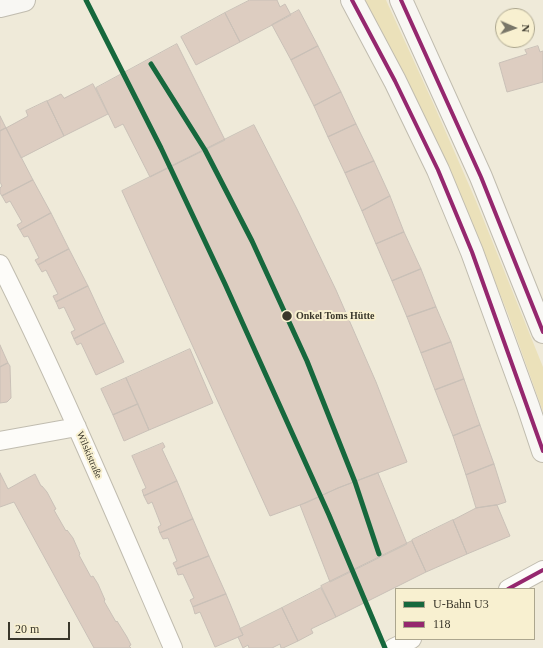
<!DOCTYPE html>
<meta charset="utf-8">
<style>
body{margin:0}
#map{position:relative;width:543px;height:648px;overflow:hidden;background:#efead9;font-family:"Times New Roman",serif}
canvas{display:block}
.legend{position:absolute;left:395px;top:588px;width:140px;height:52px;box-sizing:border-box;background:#f8f0d0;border:1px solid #aca68e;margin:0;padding:5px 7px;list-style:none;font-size:12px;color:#3a372b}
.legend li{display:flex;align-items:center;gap:8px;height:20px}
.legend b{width:20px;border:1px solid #aca68e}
.north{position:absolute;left:495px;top:8px;width:40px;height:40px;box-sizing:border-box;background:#f8f0d0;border:1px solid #aca68e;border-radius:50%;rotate:92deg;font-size:11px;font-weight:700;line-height:16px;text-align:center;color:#3a372b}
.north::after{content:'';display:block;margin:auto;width:14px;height:18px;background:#797668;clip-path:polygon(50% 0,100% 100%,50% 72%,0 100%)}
.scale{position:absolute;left:8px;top:622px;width:62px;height:18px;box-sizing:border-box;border:2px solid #3a372b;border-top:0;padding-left:5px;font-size:12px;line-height:14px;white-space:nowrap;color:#3a372b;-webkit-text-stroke:3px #f8f0d0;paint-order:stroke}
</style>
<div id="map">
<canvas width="543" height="648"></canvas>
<ul class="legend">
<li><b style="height:5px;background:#16683d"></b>U-Bahn U3</li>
<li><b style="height:5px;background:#95276e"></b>118</li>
</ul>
<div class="north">N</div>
<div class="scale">20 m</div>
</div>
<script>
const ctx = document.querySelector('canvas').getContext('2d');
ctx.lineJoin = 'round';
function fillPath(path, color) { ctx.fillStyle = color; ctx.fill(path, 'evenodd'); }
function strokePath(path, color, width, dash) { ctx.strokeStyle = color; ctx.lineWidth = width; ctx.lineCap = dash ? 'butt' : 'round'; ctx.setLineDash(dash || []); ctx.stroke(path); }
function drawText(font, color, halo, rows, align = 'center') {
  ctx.font = font + ' "Times New Roman",serif'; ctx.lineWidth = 4; ctx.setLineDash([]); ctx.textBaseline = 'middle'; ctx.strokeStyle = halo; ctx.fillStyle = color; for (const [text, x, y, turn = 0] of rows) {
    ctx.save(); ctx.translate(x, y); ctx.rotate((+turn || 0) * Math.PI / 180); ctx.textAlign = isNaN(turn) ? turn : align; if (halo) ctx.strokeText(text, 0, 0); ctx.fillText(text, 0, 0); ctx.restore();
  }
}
const green = new Path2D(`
 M365 0H386L434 105 476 201 543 367V412L508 314 471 222 394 57Z`);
const building = new Path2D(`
 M250 0H277L280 7 285 4 291 15 240 42 225 13Z
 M299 10 318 46 291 60 272 25Z
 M225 13 240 42 196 65 181 37Z
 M177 44 225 140 150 177 123 124 115 128 96 88Z
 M318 46 341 92 314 106 291 60Z
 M538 46 540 52 543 51V82L507 92 499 63 527 54 525 50Z
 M93 84 108 114 64 136 47 101 61 94 64 98Z
 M341 92 356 124 328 137 314 106Z
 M47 101 64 136 21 158 6 128 28 116 26 111Z
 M0 116 6 128 0 131Z
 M356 124 374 161 345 173 328 137Z
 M254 125 297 209 336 290 376 382 407 462 338 488 308 502 270 516 122 191Z
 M6 128 33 180 2 196 0 193V188L2 186 0 182V131Z
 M374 161 390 196 362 211 345 173Z
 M33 180 51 213 20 230 17 225 22 222 10 201 6 203 2 196Z
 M390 196 404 232 376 244 362 211Z
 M51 213 69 249 38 265 35 260 39 258 28 236 24 237 20 230Z
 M404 232 421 269 392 281 376 244Z
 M69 249 88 286 56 302 53 296 58 294 46 270 42 272 38 265Z
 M421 269 436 307 407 317 392 281Z
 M88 286 105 323 74 339 71 332 75 330 64 307 59 309 56 302Z
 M436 307 451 342 421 353 407 317Z
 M105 323 124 362 96 375 81 343 77 345 74 339Z
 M451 342 464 379 435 390 421 353Z
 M0 345 8 363 0 367Z
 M190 349 213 403 149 430 126 378Z
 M8 363 10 366 11 398 7 402 0 403V367Z
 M126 378 138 404 113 415 101 389Z
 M464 379 480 425 453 436 435 390Z
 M138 404 149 430 124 441 113 415Z
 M480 425 494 464 466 475 453 436Z
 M163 443 165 447 162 449 177 481 144 496 142 490 146 488 132 456Z
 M494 464 506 502 497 505 476 508 466 475Z
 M0 473 8 489 35 474 41 486H42L47 492 56 509 54 510 66 531 67 530 73 538 80 554 79 555 91 577 93 576 98 584 105 600 104 601 116 622 117 621 127 637 131 645 129 646 131 648H94L14 502 0 507Z
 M378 473 407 544 330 582 300 505 338 488Z
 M177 481 193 519 160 533 158 527 161 525 152 502 148 504 144 496Z
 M497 505 510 536 467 554 453 520 476 508Z
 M193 519 209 556 176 569 173 563 177 561 168 538 163 539 160 533Z
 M453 520 467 554 426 572 412 541V540Z
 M412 541 426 572 336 617 321 586Z
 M209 556 226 594 193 607 190 600 194 598 183 574 178 575 176 569Z
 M321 588 336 617 311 629 313 633 298 641 282 608Z
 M226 594 243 635 215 647 200 612 195 614 193 607Z
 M282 608 298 641 283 648H281L280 644 272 648H249L248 645 243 648 238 637 243 635 240 629Z`);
const street = new Path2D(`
 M0 264C63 390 117 519 173 648
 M0 441 77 427
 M508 589 543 570
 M393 648 412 639`);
const secondary = new Path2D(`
 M352 0 395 81 438 170 472 252 528 406 543 451
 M401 0 481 177 543 332
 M0 6 24 0`);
const bus1 = new Path2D(`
 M352 0 395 81 438 170 472 252 543 451
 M401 0 481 177 543 332
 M508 589 543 570`);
const metro1 = new Path2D(`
 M86 0 161 148 225 284 329 515 385 648
 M151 64 205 150 252 241 307 361 355 482 379 554`);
const markers = [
 [287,316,5.5,"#3a372b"]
];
const stopNames = [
 ["Onkel Toms Hütte",296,316]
];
const streetNames = [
 ["Wilskistraße",89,455,67]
];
fillPath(green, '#ebe1ba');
fillPath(building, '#ddcdc1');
strokePath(building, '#c9c0b7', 1);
strokePath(street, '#c0bcaf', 20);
strokePath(secondary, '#c0bcaf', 24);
strokePath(street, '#fdfcf9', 18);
strokePath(secondary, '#f8f7f3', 22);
strokePath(bus1, '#95276e', 4);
strokePath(metro1, '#16683d', 5);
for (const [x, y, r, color] of markers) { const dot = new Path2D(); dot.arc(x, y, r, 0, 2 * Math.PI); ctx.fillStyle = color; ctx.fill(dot); strokePath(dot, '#f8f0d0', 1.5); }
drawText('bold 10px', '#3a372b', '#f8f0d0', stopNames, 'left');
drawText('10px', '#3a372b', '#f8f0d0', streetNames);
</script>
